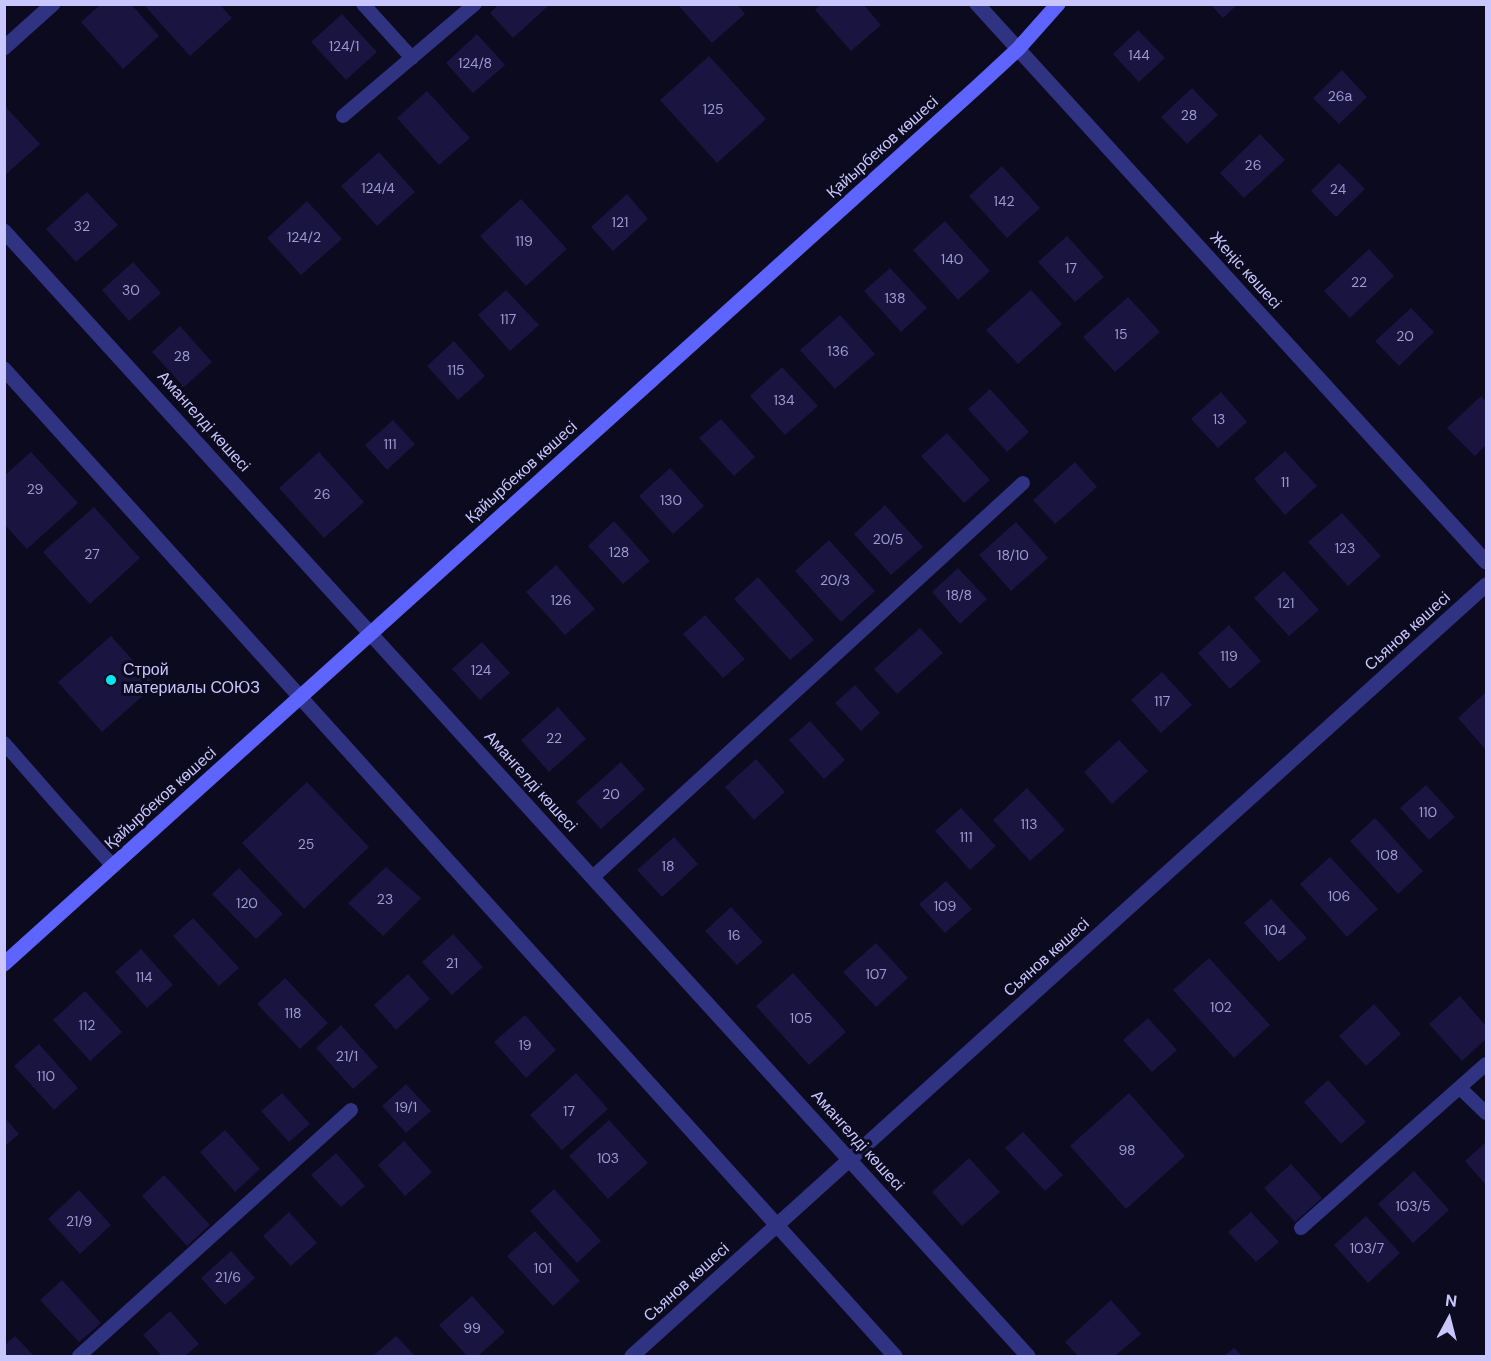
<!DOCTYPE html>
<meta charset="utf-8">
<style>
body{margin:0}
#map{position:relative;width:1491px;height:1361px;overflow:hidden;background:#0c0a1e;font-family:"DM Sans",sans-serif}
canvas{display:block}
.frame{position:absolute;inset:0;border:6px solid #c9c6ff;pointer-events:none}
.north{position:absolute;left:1419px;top:1289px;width:60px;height:60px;-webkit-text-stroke:4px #0c0a1e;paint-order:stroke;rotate:7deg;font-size:16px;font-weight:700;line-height:24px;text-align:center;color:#c9c6ff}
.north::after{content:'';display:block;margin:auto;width:21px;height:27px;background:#c9c6ff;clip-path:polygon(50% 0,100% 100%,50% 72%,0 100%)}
</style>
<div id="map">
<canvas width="1491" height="1361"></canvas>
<div class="frame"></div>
<div class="north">N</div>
</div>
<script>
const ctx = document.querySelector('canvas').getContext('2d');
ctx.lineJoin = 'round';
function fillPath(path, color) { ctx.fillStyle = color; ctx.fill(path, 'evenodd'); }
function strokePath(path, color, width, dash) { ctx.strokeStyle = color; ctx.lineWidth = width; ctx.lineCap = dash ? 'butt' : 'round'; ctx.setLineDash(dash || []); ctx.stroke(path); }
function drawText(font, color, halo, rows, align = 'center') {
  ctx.font = font + ' "DM Sans",sans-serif'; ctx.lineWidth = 6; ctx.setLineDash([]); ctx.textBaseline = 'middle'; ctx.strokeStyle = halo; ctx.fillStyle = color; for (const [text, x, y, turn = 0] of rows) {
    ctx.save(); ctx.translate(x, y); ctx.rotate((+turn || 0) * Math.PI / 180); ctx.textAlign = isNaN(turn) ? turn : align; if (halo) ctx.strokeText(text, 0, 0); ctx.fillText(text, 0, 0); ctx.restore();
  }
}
const building = new Path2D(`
 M101 4H131L159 36 123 69 81 22Z
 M499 4H546L548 6 513 38 490 13Z
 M677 4H737L745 14 712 43Z
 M821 4H863L881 25 851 51 815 10Z
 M1210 4H1238L1223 18Z
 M144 5H220L232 18 190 56Z
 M342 14 377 52 346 80 311 42Z
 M1138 30 1165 58 1139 82 1113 54Z
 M477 34 505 65 473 93 446 63Z
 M709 56 766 119 717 163 660 100Z
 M1342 70 1367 97 1339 124 1313 98Z
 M1192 88 1218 115 1187 144 1161 117Z
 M427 91 470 138 439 165 397 118Z
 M4 105 40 144 4 176Z
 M1260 134 1285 160 1244 198 1220 173Z
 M379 152 415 192 377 226 341 186Z
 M1339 163 1365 189 1336 217 1311 191Z
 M1002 166 1040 208 1007 238 969 196Z
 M87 192 118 225 76 262 46 229Z
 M627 194 648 219 613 251 591 227Z
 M521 199 567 249 526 286 480 236Z
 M307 201 342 239 301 275 267 238Z
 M945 221 990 271 958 300 913 250Z
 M1067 236 1104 277 1075 302 1038 262Z
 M1369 249 1394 276 1350 318 1324 291Z
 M133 262 161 293 129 321 102 290Z
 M890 268 927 308 901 332 864 291Z
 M506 290 539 325 510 351 478 315Z
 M1031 290 1062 324 1018 364 986 330Z
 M1128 297 1160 332 1115 372 1083 337Z
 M1411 308 1434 332 1399 366 1375 341Z
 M840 315 875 354 835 389 800 350Z
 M180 326 212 362 184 387 152 352Z
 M454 341 485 376 458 400 427 366Z
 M782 367 818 406 785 435 750 396Z
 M990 389 1029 432 1007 452 968 409Z
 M1221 392 1247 422 1218 448 1191 419Z
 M1481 396 1486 402V445L1475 456 1447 428Z
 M721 419 755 457 734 476 699 438Z
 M393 420 415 444 387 470 365 445Z
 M947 433 990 480 964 503 921 456Z
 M1285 451 1317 486 1285 515 1254 479Z
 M31 452 78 503 27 549 4 524V476Z
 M319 452 364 502 324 538 279 488Z
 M1075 462 1097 487 1055 524 1033 500Z
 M670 468 704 506 673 534 639 496Z
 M885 505 923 547 891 575 854 534Z
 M94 507 140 558 90 604 43 552Z
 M1342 513 1381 556 1348 586 1308 542Z
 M614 521 650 561 623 584 588 546Z
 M1016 522 1048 558 1011 591 979 555Z
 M829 540 875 591 841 622 795 571Z
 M556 565 595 609 565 635 526 592Z
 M958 568 987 599 960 624 932 592Z
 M1284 571 1319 610 1289 636 1254 598Z
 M758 577 814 640 790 660 734 599Z
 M705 615 745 659 723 678 683 634Z
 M1229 625 1261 661 1230 689 1198 653Z
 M920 628 943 653 897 694 874 669Z
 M111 636 155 685 102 732 58 682Z
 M482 642 510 673 480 700 452 669Z
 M1162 672 1192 705 1161 733 1131 700Z
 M855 685 880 713 861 731 835 703Z
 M1486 692V750L1458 718Z
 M558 707 586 739 549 772 521 740Z
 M810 721 845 760 824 779 789 740Z
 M1119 740 1148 771 1112 804 1084 772Z
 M756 759 785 792 754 820 725 787Z
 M621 762 645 789 601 829 576 802Z
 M307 782 369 847 304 909 242 843Z
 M1426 785 1455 817 1429 840 1400 808Z
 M1027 788 1065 830 1030 861 993 820Z
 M961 808 996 846 970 870 935 831Z
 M1375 818 1423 871 1398 894 1350 841Z
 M674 837 698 864 662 897 637 870Z
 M1330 857 1378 909 1347 937 1300 884Z
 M386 867 421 898 383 936 348 903Z
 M239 868 283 914 256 939 212 894Z
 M946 881 972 909 945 933 919 904Z
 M1271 899 1307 938 1279 962 1244 923Z
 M731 907 763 942 737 965 705 931Z
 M193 918 239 968 219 986 173 936Z
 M453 934 483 967 452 995 422 962Z
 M876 943 908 978 876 1007 843 972Z
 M141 949 173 985 147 1008 115 972Z
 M1209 958 1270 1025 1234 1058 1173 990Z
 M793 973 846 1032 809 1065 756 1006Z
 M408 974 430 999 396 1030 374 1005Z
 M285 978 328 1023 300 1049 257 1004Z
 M85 991 122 1032 90 1061 53 1020Z
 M1460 996 1486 1026V1039L1462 1061 1429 1024Z
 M1374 1004 1401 1034 1366 1066 1339 1036Z
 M525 1015 556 1050 526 1078 494 1042Z
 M1148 1018 1177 1050 1152 1072 1123 1040Z
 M341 1025 378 1067 353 1089 316 1048Z
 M39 1044 78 1088 54 1110 14 1066Z
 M576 1073 608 1109 562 1150 530 1115Z
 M1328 1080 1366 1122 1341 1144 1304 1102Z
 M406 1084 431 1111 406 1133 382 1106Z
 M282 1093 310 1124 289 1142 261 1111Z
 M1129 1093 1185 1156 1126 1209 1070 1146Z
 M4 1117 19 1134 4 1147Z
 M609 1120 648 1163 608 1199 569 1156Z
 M225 1130 260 1169 235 1192 200 1152Z
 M1023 1132 1063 1175 1045 1191 1005 1148Z
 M404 1141 432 1172 405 1196 378 1165Z
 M1486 1142V1185L1465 1161Z
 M336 1153 365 1186 341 1207 311 1175Z
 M969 1158 1000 1192 962 1226 932 1192Z
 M1291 1164 1322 1198 1295 1222 1264 1188Z
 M1414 1171 1449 1210 1413 1243 1378 1204Z
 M164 1175 210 1225 187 1246 142 1196Z
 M554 1189 601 1241 577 1263 530 1211Z
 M79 1190 111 1225 80 1254 48 1219Z
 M289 1212 317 1243 291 1266 263 1236Z
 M1251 1212 1279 1242 1256 1262 1228 1232Z
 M1366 1216 1400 1253 1368 1283 1334 1245Z
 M535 1231 580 1281 553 1306 507 1256Z
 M231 1251 255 1278 225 1305 201 1278Z
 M62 1280 101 1323 79 1342 40 1300Z
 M472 1296 505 1332 478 1356H467L439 1325Z
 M1111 1300 1141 1334 1115 1356H1078L1065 1342Z
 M170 1311 199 1344 185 1356H162L143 1335Z
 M15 1336 34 1356H4V1346Z
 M396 1336 415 1356H373Z
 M1234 1348 1242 1356H1224Z`);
const service = new Path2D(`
 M363 4 412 58
 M343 116 475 4
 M4 743 60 807 113 866
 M593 877 1023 483
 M1460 1088 1486 1113
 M1301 1228 1486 1064
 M79 1356 351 1110`);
const minor = new Path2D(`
 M977 4 1486 562
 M4 48 53 4
 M4 231 1028 1356
 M4 369 895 1356
 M632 1356 1486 585`);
const secondary = new Path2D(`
 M4 964 978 86 1018 49 1058 4`);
const markers = [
 [111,680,6,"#00e9f1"]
];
const numberNames = [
 ["124/1",344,47],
 ["144",1139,56],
 ["124/8",475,64],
 ["26а",1340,97],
 ["125",713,110],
 ["28",1189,116],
 ["26",1253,166],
 ["124/4",378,189],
 ["24",1338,190],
 ["142",1004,202],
 ["121",620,223],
 ["32",82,227],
 ["124/2",304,238],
 ["119",524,242],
 ["140",952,260],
 ["17",1071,269],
 ["22",1359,283],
 ["30",131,291],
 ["138",895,299],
 ["117",508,320],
 ["15",1121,335],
 ["20",1405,337],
 ["136",838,352],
 ["28",182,357],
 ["115",456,371],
 ["134",784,401],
 ["13",1219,420],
 ["111",390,445],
 ["11",1285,483],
 ["29",35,490],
 ["26",322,495],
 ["130",671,501],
 ["20/5",888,540],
 ["123",1345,549],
 ["128",619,553],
 ["27",92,555],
 ["18/10",1013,556],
 ["20/3",835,581],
 ["18/8",959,596],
 ["126",561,601],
 ["121",1286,604],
 ["119",1229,657],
 ["124",481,671],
 ["117",1162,702],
 ["22",554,739],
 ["20",611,795],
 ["110",1428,813],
 ["113",1029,825],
 ["111",966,838],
 ["25",306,845],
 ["108",1387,856],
 ["18",668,867],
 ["106",1339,897],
 ["23",385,900],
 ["120",247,904],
 ["109",945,907],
 ["104",1275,931],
 ["16",734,936],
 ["21",452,964],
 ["107",876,975],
 ["114",144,978],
 ["102",1221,1008],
 ["118",293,1014],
 ["105",801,1019],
 ["112",87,1026],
 ["19",525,1046],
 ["21/1",347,1057],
 ["110",46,1077],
 ["19/1",406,1108],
 ["17",569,1112],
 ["98",1127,1151],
 ["103",608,1159],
 ["103/5",1413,1207],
 ["21/9",79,1222],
 ["103/7",1367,1249],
 ["101",543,1269],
 ["21/6",228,1278],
 ["99",472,1329]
];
const streetNames = [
 ["Қайырбеков көшесі",883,148,-42],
 ["Жеңіс көшесі",1245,271,48],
 ["Амангелді көшесі",203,422,48],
 ["Қайырбеков көшесі",522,473,-42],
 ["Сьянов көшесі",1408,632,-42],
 ["Амангелді көшесі",530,782,48],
 ["Қайырбеков көшесі",161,799,-42],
 ["Сьянов көшесі",1047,958,-42],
 ["Амангелді көшесі",857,1141,48],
 ["Сьянов көшесі",687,1283,-42]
];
const poiNames = [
 ["Строй",123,671],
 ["материалы СОЮЗ",123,689]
];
fillPath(building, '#1a1440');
strokePath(service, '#303282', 14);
strokePath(minor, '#303282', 15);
strokePath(secondary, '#5d64ff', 15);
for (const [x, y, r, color] of markers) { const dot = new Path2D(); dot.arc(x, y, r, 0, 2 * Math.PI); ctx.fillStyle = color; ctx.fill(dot); strokePath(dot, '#0c0a1e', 2); }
drawText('14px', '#9d9acf', null, numberNames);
drawText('16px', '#c9c6ff', '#0c0a1e', streetNames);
drawText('16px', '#c9c6ff', '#0c0a1e', poiNames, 'left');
</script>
